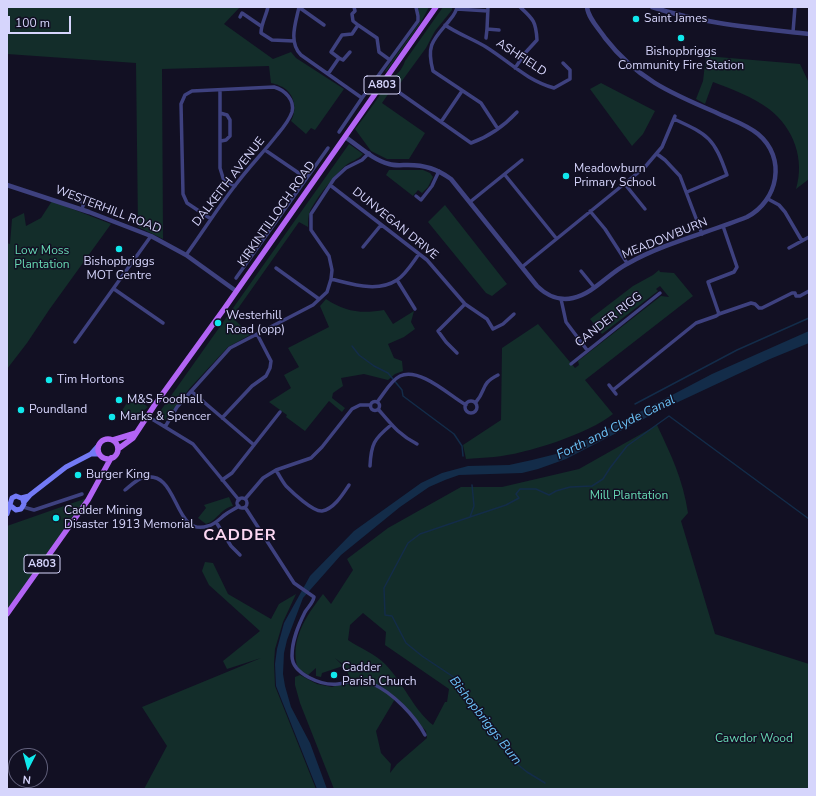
<!DOCTYPE html>
<style>
body{margin:0}
#map{position:relative;width:816px;height:796px;overflow:hidden;background:#121023;font-family:"Nunito Sans",sans-serif}
canvas{display:block}
.frame{position:absolute;inset:0;border:8px solid #d6d5fc;pointer-events:none}
.north{position:absolute;left:8px;top:748px;width:40px;height:40px;box-sizing:border-box;background:#121023;border:1px solid #605f7a;border-radius:50%;rotate:186deg;font-size:11px;font-weight:700;line-height:16px;text-align:center;color:#d6d5fc}
.north::after{content:'';display:block;margin:auto;width:14px;height:18px;background:#10e8ec;clip-path:polygon(50% 0,100% 100%,50% 72%,0 100%)}
.scale{position:absolute;left:8px;top:16px;width:63px;height:18px;box-sizing:border-box;border:2px solid #d6d5fc;border-top:0;padding-left:5px;font-size:12px;line-height:14px;white-space:nowrap;color:#d6d5fc;-webkit-text-stroke:3px #121023;paint-order:stroke}
</style>
<div id="map">
<canvas width="816" height="796"></canvas>
<div class="frame"></div>
<div class="north">N</div>
<div class="scale">100 m</div>
</div>
<script>
const ctx = document.querySelector('canvas').getContext('2d');
ctx.lineJoin = 'round';
function fillPath(path, color) { ctx.fillStyle = color; ctx.fill(path, 'evenodd'); }
function strokePath(path, color, width, dash) { ctx.strokeStyle = color; ctx.lineWidth = width; ctx.lineCap = dash ? 'butt' : 'round'; ctx.setLineDash(dash || []); ctx.stroke(path); }
function drawText(font, color, halo, rows, align = 'center') {
  ctx.font = font + ' "Nunito Sans",sans-serif'; ctx.lineWidth = 3; ctx.setLineDash([]); ctx.textBaseline = 'middle'; ctx.strokeStyle = halo; ctx.fillStyle = color; for (const [text, x, y, turn = 0] of rows) {
    ctx.save(); ctx.translate(x, y); ctx.rotate((+turn || 0) * Math.PI / 180); ctx.textAlign = isNaN(turn) ? turn : align; if (halo) ctx.strokeText(text, 0, 0); ctx.fillText(text, 0, 0); ctx.restore();
  }
}
const green = new Path2D(`
 M7 7H240L224 24 273 59 291 52 296 58 344 89 315 130 311 128 306 134 291 121C298 109 294 91 280 86 277 84 274 84 271 83L269 66 162 69 163 239 138 227 136 63 7 54Z
 M418 7H429L420 24 386 72 385 71 420 22V18Z
 M443 7H452V10L435 31 426 48 396 89 393 87 382 103 425 133 409 159H387L371 151 355 129C368 113 378 97 390 81 396 74 402 71 405 61Z
 M706 56 800 64 809 83V179L796 189C805 160 794 128 769 109 753 97 732 89 713 82L705 104 696 99 703 81Z
 M601 83 655 111 643 134 632 146 590 89Z
 M349 144 363 154C358 160 351 161 345 166 334 176 317 197 310 211 308 216 308 221 308 227L299 222 232 317 250 335 228 347 189 389 165 421 156 417Z
 M389 170H423L430 173 433 177 428 187 422 193 418 190 413 196 386 175Z
 M52 201 111 224 49 310 27 343 7 369V243L10 244 12 219 24 213 26 226 41 218Z
 M445 205 507 284 492 296 486 293 428 222Z
 M659 270 660 272 674 273 693 296 585 380 613 414C588 434 526 454 494 457 485 458 475 458 466 459L463 445 501 420 502 348 538 324 575 368 579 365 578 361 661 296 669 297 660 286 656 289 658 291 602 334 590 319 633 286 653 275Z
 M326 299C345 312 362 314 384 310L393 324 414 311 411 322 415 329 404 337 388 344 394 358 402 361 403 371 395 374 388 380 364 374 341 378 343 386 333 393 332 398 345 408 342 412 329 401 305 431 286 417 287 415 269 402 291 388 284 375 299 367 288 348 329 327 320 306Z
 M132 395 148 407 131 421 121 412Z
 M657 425C671 455 683 479 688 513L681 521 715 634 809 664V789H334L300 703 295 685V677L300 675 317 684 332 687 351 680 344 665 335 658 343 666 322 673 321 677 316 676V668L308 675 298 669C289 641 306 616 323 594L331 604 353 570 347 559 388 528 461 487H502L579 469ZM363 613 386 632 385 645 449 689 447 702H445L433 725C413 709 403 682 385 664 377 655 358 647 348 640L350 625ZM395 699 426 731 427 738 397 764 390 773 391 764 381 753 376 731Z
 M229 497 233 506C221 508 217 521 206 524L198 518 206 508 204 505Z
 M87 498 7 611V526Z
 M205 562 213 563 228 594 271 619 279 604 296 594 283 622 275 649 274 663 275 686 316 789H144L167 746 142 707 261 658 227 669 223 661 260 631 209 585 202 571Z`);
const water = new Path2D(`
 M809 331V343L770 359 659 411 566 459 538 469 522 473 459 475 445 480 429 487 400 507 341 555 303 598 287 640 284 653 283 674 285 686 291 707 310 743 327 789H317L276 686 275 664 277 649 284 623 310 576 354 531 421 483 442 473 468 466 509 465 532 460 556 454 594 436 712 374Z`);
const stream = new Path2D(`
 M352 346 359 355 374 366 388 373 402 390 403 396 454 434 462 446 463 456
 M635 404 737 350 809 318
 M472 485 474 506 470 517 420 534 408 543 384 588 385 615 392 616 406 643 422 656 455 678 512 760 527 772 545 783
 M470 517 506 505 519 498 516 494 520 489H536L549 495 556 491 570 487 592 486 603 479 610 468 627 446 669 416 809 519`);
const minor = new Path2D(`
 M268 7C266 16 261 24 261 33L272 40 294 41
 M299 7C296 22 288 42 301 55L362 98
 M354 7 355 11 352 14 353 21 358 25
 M457 7C456 13 453 16 449 21 433 40 426 45 433 71L481 103 498 129
 M488 7 487 29 499 30
 M300 8 324 25
 M457 9 488 11
 M240 17 242 13 261 26
 M445 25C458 34 473 39 486 47 510 62 526 80 554 88L570 79V70L563 63
 M793 32 795 7
 M486 38 487 29
 M339 58 343 60 350 52
 M515 68 526 52 537 40C536 21 533 19 520 7
 M328 74 339 58 331 52 342 35 352 34 358 25 377 38 379 52 390 60
 M220 90V168L224 181 235 186
 M400 93 471 143C488 137 504 126 517 112
 M220 113 227 115 230 120V136L226 140 221 141
 M674 119C709 135 714 138 727 175L687 192
 M441 122 462 91
 M339 132 362 98 418 21V16L416 7
 M265 150 306 178
 M657 154 665 160 680 176 702 234
 M505 175 556 238
 M624 183 645 209
 M330 185 427 260 465 304 487 319 493 329 503 324 514 314
 M416 196 421 200 432 186 439 171
 M70 197 84 203 82 209
 M768 199 779 205 785 212 802 241
 M470 202 522 160
 M590 211 605 229 627 263
 M363 247 381 225
 M789 248 809 237
 M186 255C202 233 217 209 234 187 247 169 263 153 277 135 283 128 289 121 292 112 295 100 285 90 274 87L192 91 185 95 181 104 183 194 187 203 211 219
 M522 267 645 167 662 147 675 116
 M276 268 319 299
 M581 271 594 287
 M236 278 328 148
 M331 279C352 284 377 293 397 280 406 274 413 262 419 254
 M397 280 415 309
 M114 289 163 323
 M561 299 566 322 587 350
 M719 314 751 303 755 304 759 308H762L792 293H795L796 296H800L809 291
 M75 342 151 236
 M457 353 446 342 438 331 465 304
 M571 364 660 293
 M609 385 616 394
 M613 390 696 323 716 316 719 314 708 282 734 272 737 267 723 226
 M191 391 254 445
 M465 407a6 6 0 1 1 12 0a6 6 0 1 1-12 0Z
 M370.5 406a4.5 4.5 0 1 1 9 0a4.5 4.5 0 1 1-9 0Z
 M377 402C384 394 390 381 400 376 420 367 450 396 466 405
 M476 402C487 389 480 384 498 375
 M378 409C391 424 399 435 417 444
 M147 416 193 444 239 500
 M222 418 252 386 266 376 270 368 271 361 257 334
 M165 427 177 407 230 348 313 305 327 292 331 279 332 270 329 256 311 230V214L334 179 346 168 362 160 369 153
 M370 466C371 444 374 439 391 425
 M276 470C279 475 282 481 286 486 292 492 313 512 322 511 334 509 343 494 349 485
 M222 480 232 473 280 412
 M125 490C130 486 136 480 142 478 180 467 172 538 208 526 216 524 220 518 226 514 230 511 235 509 239 506
 M237 503a5 5 0 1 1 10 0a5 5 0 1 1-10 0Z
 M245 499 263 478 276 470 311 458 322 447 352 409 360 405H370
 M23 507 34 510 82 494
 M245 507 294 583 314 597C313 603 308 607 305 612 298 626 292 640 292 656 292 674 322 686 338 684 353 682 357 677 373 684 393 693 415 716 425 735
 M216 522 231 546 240 555`);
const tertiary = new Path2D(`
 M652 7C703 24 756 28 809 34
 M345 137C359 146 373 160 389 164 395 166 402 165 408 165 425 165 437 169 451 179L537 286C547 296 560 301 573 298 593 294 609 273 627 264 664 243 707 233 747 217 778 201 787 158 758 134 746 124 729 119 715 112 670 93 636 78 605 38 599 29 588 18 587 7
 M7 185 89 212 151 236 186 255 236 291`);
const secondary = new Path2D(`
 M91 454H99
 M24 502 30 495 66 467 91 454 99 445
 M11 506 16 510 21 509 24 504 23 500
 M7 514 12 498 16 496 21 498 29 496`);
const primary = new Path2D(`
 M98 449a10 10 0 1 1 20 0a10 10 0 1 1-20 0Z
 M113 440 136 433
 M118 449 133 438 156 403 224 309 436 7
 M7 614 88 500 111 458`);
const markers = [
 [636,19,4,"#10e8ec"],
 [681,38,4,"#10e8ec"],
 [566,176,4,"#10e8ec"],
 [119,249,4,"#10e8ec"],
 [218,323,4,"#10e8ec"],
 [49,380,4,"#10e8ec"],
 [119,400,4,"#10e8ec"],
 [21,410,4,"#10e8ec"],
 [112,417,4,"#10e8ec"],
 [78,475,4,"#10e8ec"],
 [56,518,4,"#10e8ec"],
 [334,675,4,"#10e8ec"]
];
const shields = [
 [382,85,36],
 [42,564,36]
];
const shieldNames = [
 ["A803",382,85],
 ["A803",42,564]
];
const poiNames = [
 ["Saint James",644,19],
 ["Bishopbriggs",681,52,"center"],
 ["Community Fire Station",681,66,"center"],
 ["Meadowburn",574,169],
 ["Primary School",574,183],
 ["Bishopbriggs",119,262,"center"],
 ["MOT Centre",119,276,"center"],
 ["Westerhill",226,316],
 ["Road (opp)",226,330],
 ["Tim Hortons",57,380],
 ["M&S Foodhall",127,400],
 ["Poundland",29,410],
 ["Marks & Spencer",120,417],
 ["Burger King",86,475],
 ["Cadder Mining",64,511],
 ["Disaster 1913 Memorial",64,525],
 ["Cadder",342,668],
 ["Parish Church",342,682]
];
const streetNames = [
 ["ASHFIELD",521,58,33],
 ["DALKEITH AVENUE",229,182,-52],
 ["WESTERHILL ROAD",108,210,21],
 ["KIRKINTILLOCH ROAD",277,214,-55],
 ["DUNVEGAN DRIVE",395,224,39],
 ["MEADOWBURN",665,239,-22],
 ["CANDER RIGG",609,320,-38]
];
const parkNames = [
 ["Low Moss",42,251],
 ["Plantation",42,265],
 ["Mill Plantation",629,496],
 ["Cawdor Wood",754,739]
];
const waterNames = [
 ["Forth and Clyde Canal",616,428,-26],
 ["Bishopbriggs Burn",485,721,52]
];
const districtNames = [
 ["CADDER",240,536]
];
fillPath(green, '#132d2a');
fillPath(water, '#132c49');
strokePath(stream, '#132c49', 1.5);
strokePath(minor, '#3e417f', 3.5);
strokePath(tertiary, '#3e417f', 4.5);
strokePath(secondary, '#737af5', 5);
strokePath(primary, '#b264f4', 5.5);
for (const [x, y, r, color] of markers) { const dot = new Path2D(); dot.arc(x, y, r, 0, 2 * Math.PI); ctx.fillStyle = color; ctx.fill(dot); strokePath(dot, '#121023', 1.5); }
for (const [x, y, w] of shields) { const box = new Path2D(); box.roundRect(x - w / 2, y - 9, w, 18, 3); ctx.fillStyle = '#121023'; ctx.fill(box); strokePath(box, '#d6d5fc', 1); }
drawText('bold 11px', '#d6d5fc', null, shieldNames);
drawText('12px', '#d6d5fc', '#121023', poiNames, 'left');
drawText('12px', '#d6d5fc', '#121023', streetNames);
drawText('12px', '#66d7b2', '#121023', parkNames);
drawText('italic 13px', '#6ac0f5', '#121023', waterNames);
ctx.letterSpacing = '1px';
drawText('bold 16px', '#fcd7f2', '#121023', districtNames);
ctx.letterSpacing = '0px';
</script>
